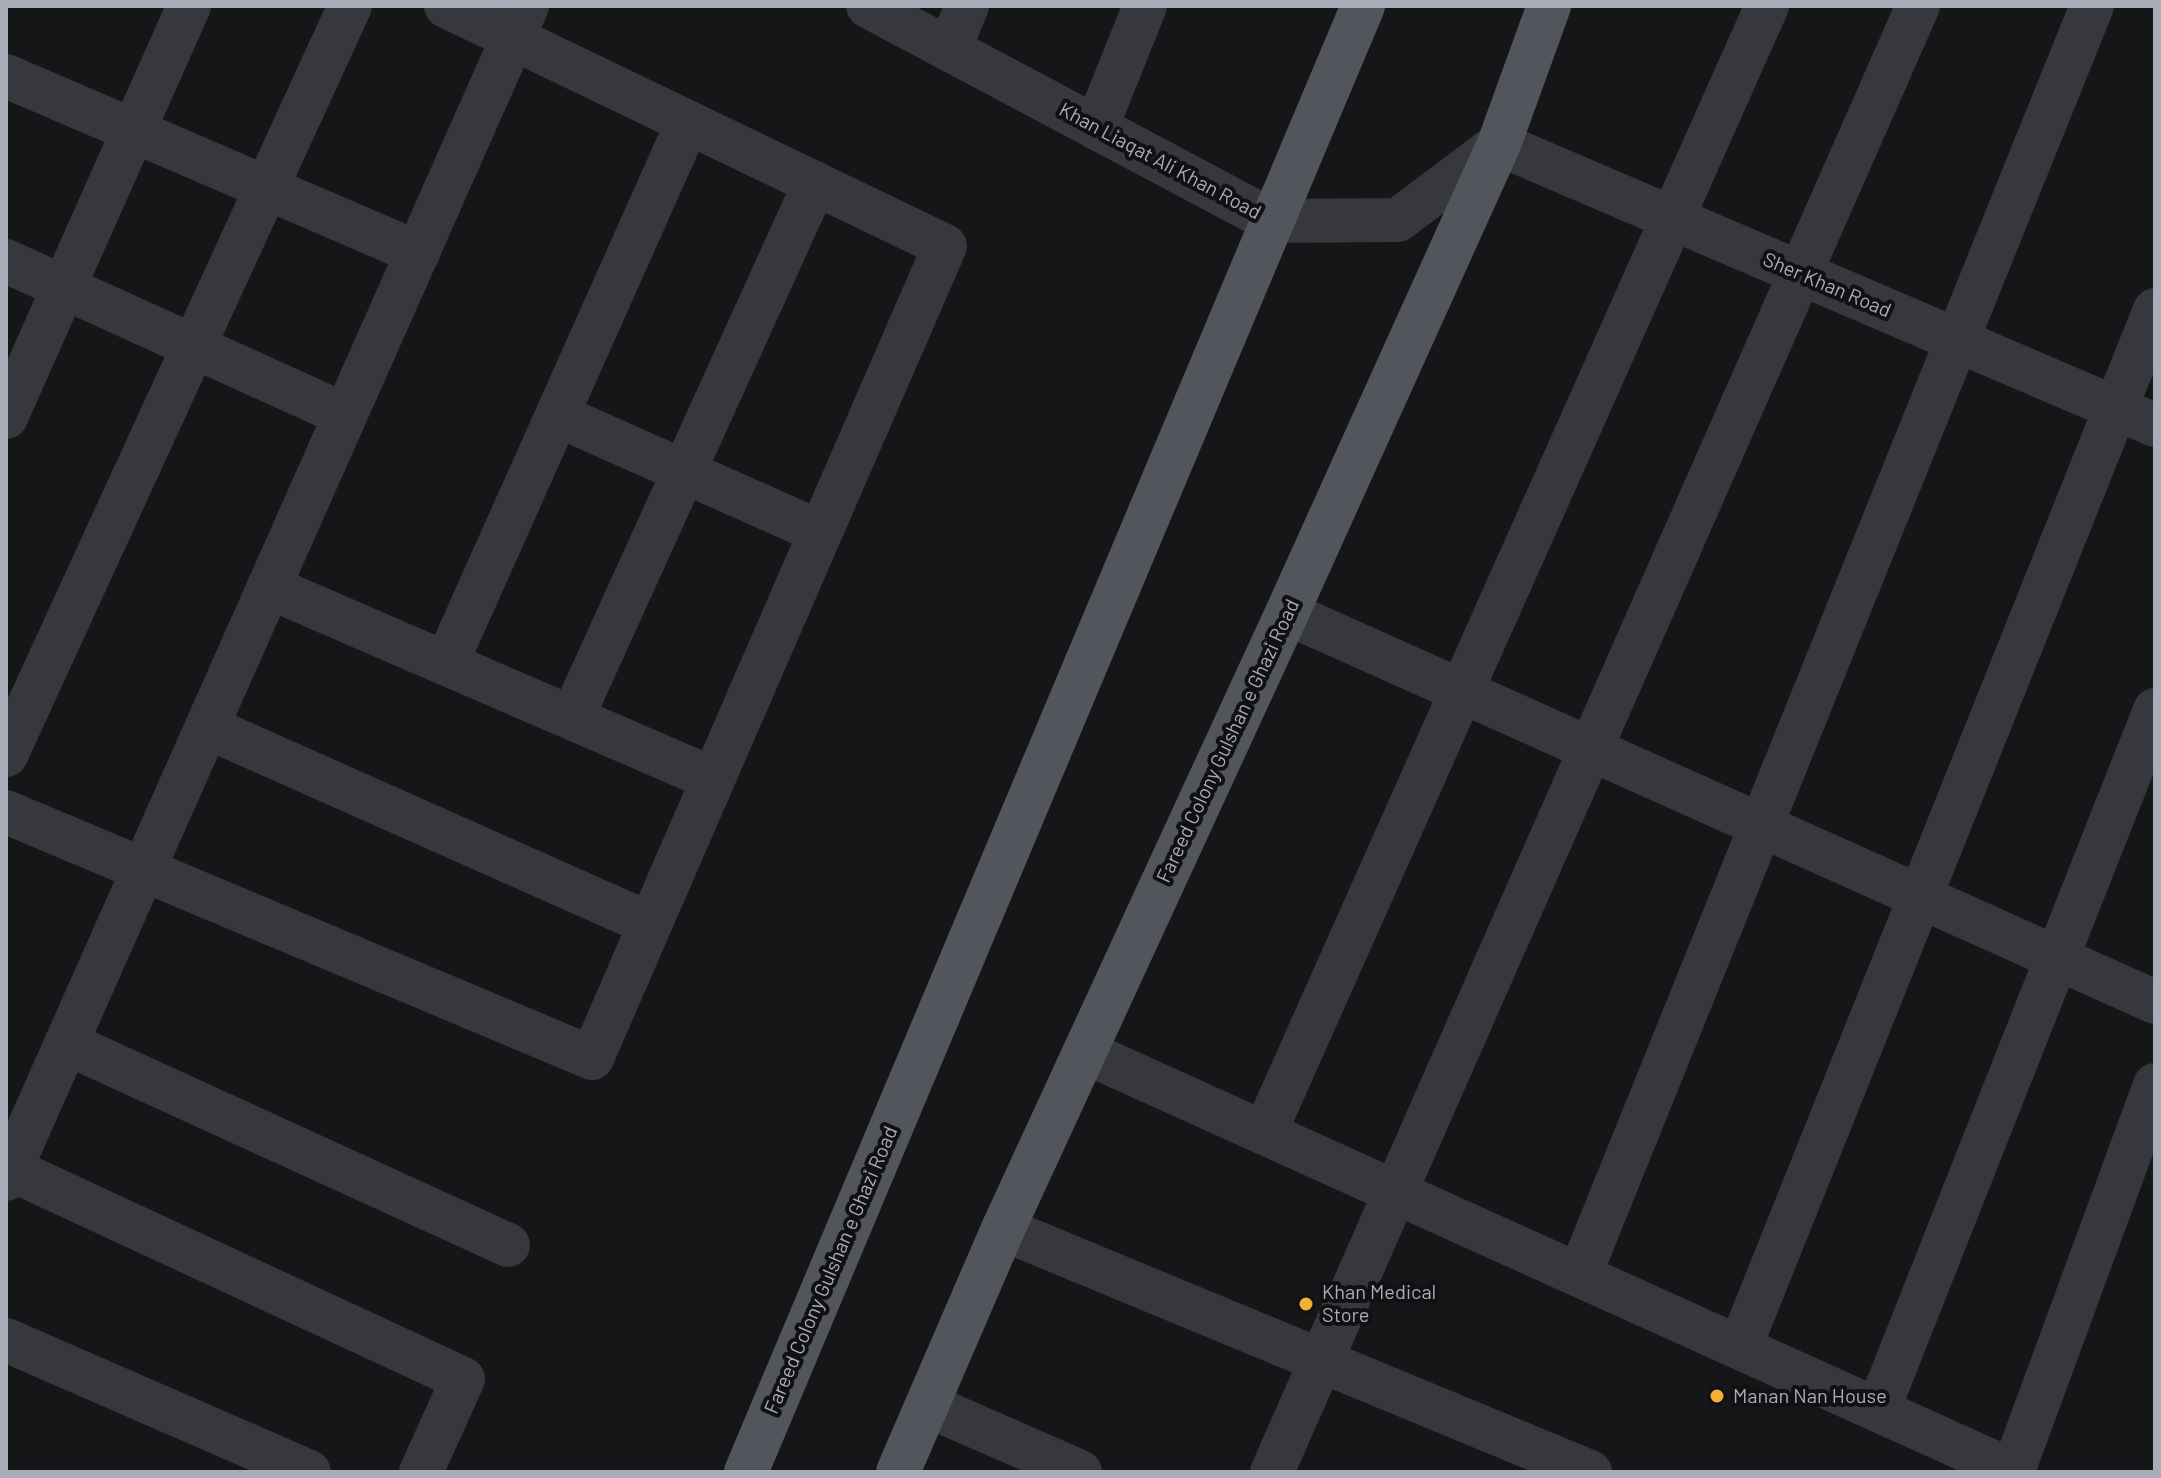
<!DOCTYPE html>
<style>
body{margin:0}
#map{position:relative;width:2161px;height:1478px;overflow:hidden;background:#161618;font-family:Barlow,sans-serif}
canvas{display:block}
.frame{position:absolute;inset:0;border:8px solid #a8adb8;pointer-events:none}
</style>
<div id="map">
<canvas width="2161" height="1478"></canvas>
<div class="frame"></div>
</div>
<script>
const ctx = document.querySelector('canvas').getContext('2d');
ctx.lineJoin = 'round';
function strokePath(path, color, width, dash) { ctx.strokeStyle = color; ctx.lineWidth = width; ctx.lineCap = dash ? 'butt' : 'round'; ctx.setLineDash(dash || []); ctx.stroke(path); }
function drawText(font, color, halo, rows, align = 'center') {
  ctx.font = font + ' Barlow,sans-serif'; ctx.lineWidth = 8; ctx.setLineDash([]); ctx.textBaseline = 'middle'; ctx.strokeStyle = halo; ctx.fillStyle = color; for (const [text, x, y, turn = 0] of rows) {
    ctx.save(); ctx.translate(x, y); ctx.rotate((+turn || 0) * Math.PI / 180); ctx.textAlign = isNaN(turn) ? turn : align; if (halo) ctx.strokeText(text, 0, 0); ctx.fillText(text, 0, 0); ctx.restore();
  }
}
const minor = new Path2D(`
 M949 49 967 6
 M6 76 418 253
 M1096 128 1145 6
 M6 261 345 415
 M557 415 820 532
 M6 417 189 6
 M269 587 713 779
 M1287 613 2155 1002
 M446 664 688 122
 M572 718 815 183
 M207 727 650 924
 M6 755 350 6
 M6 812 592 1058 945 246 446 6
 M66 1043 508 1245
 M1085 1052 2015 1472
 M1265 1132 1767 6
 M6 1167 463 1379 421 1472
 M1580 1274 2092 6
 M6 1340 309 1472
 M1740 1347 2155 310
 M927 1405 1080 1472
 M1878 1410 2155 710
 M2013 1471 2155 1085
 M1272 1472 1918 6`);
const tertiary = new Path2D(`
 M868 6 1272 221 1398 220 1499 144 2155 425
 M6 1179 527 6
 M1003 1229 1590 1472`);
const primary = new Path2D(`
 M746 1472 1363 6
 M898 1472 1003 1229 1287 613 1499 144 1549 6`);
const markers = [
 [1306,1304,8,"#f2b134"],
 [1717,1396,8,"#f2b134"]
];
const streetNames = [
 ["Khan Liaqat Ali Khan Road",1160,161,28],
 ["Sher Khan Road",1827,285,23],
 ["Fareed Colony Gulshan e Ghazi Road",1228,741,-65],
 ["Fareed Colony Gulshan e Ghazi Road",831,1270,-67]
];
const poiNames = [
 ["Khan Medical",1322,1292],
 ["Store",1322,1315],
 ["Manan Nan House",1733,1396]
];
strokePath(minor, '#37383d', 44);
strokePath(tertiary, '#37383d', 44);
strokePath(primary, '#53555c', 44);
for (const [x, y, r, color] of markers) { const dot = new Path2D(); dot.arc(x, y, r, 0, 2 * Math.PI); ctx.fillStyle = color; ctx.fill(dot); strokePath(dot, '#111113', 3); }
drawText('20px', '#a8adb8', '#111113', streetNames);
drawText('20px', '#a8adb8', '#111113', poiNames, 'left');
</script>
